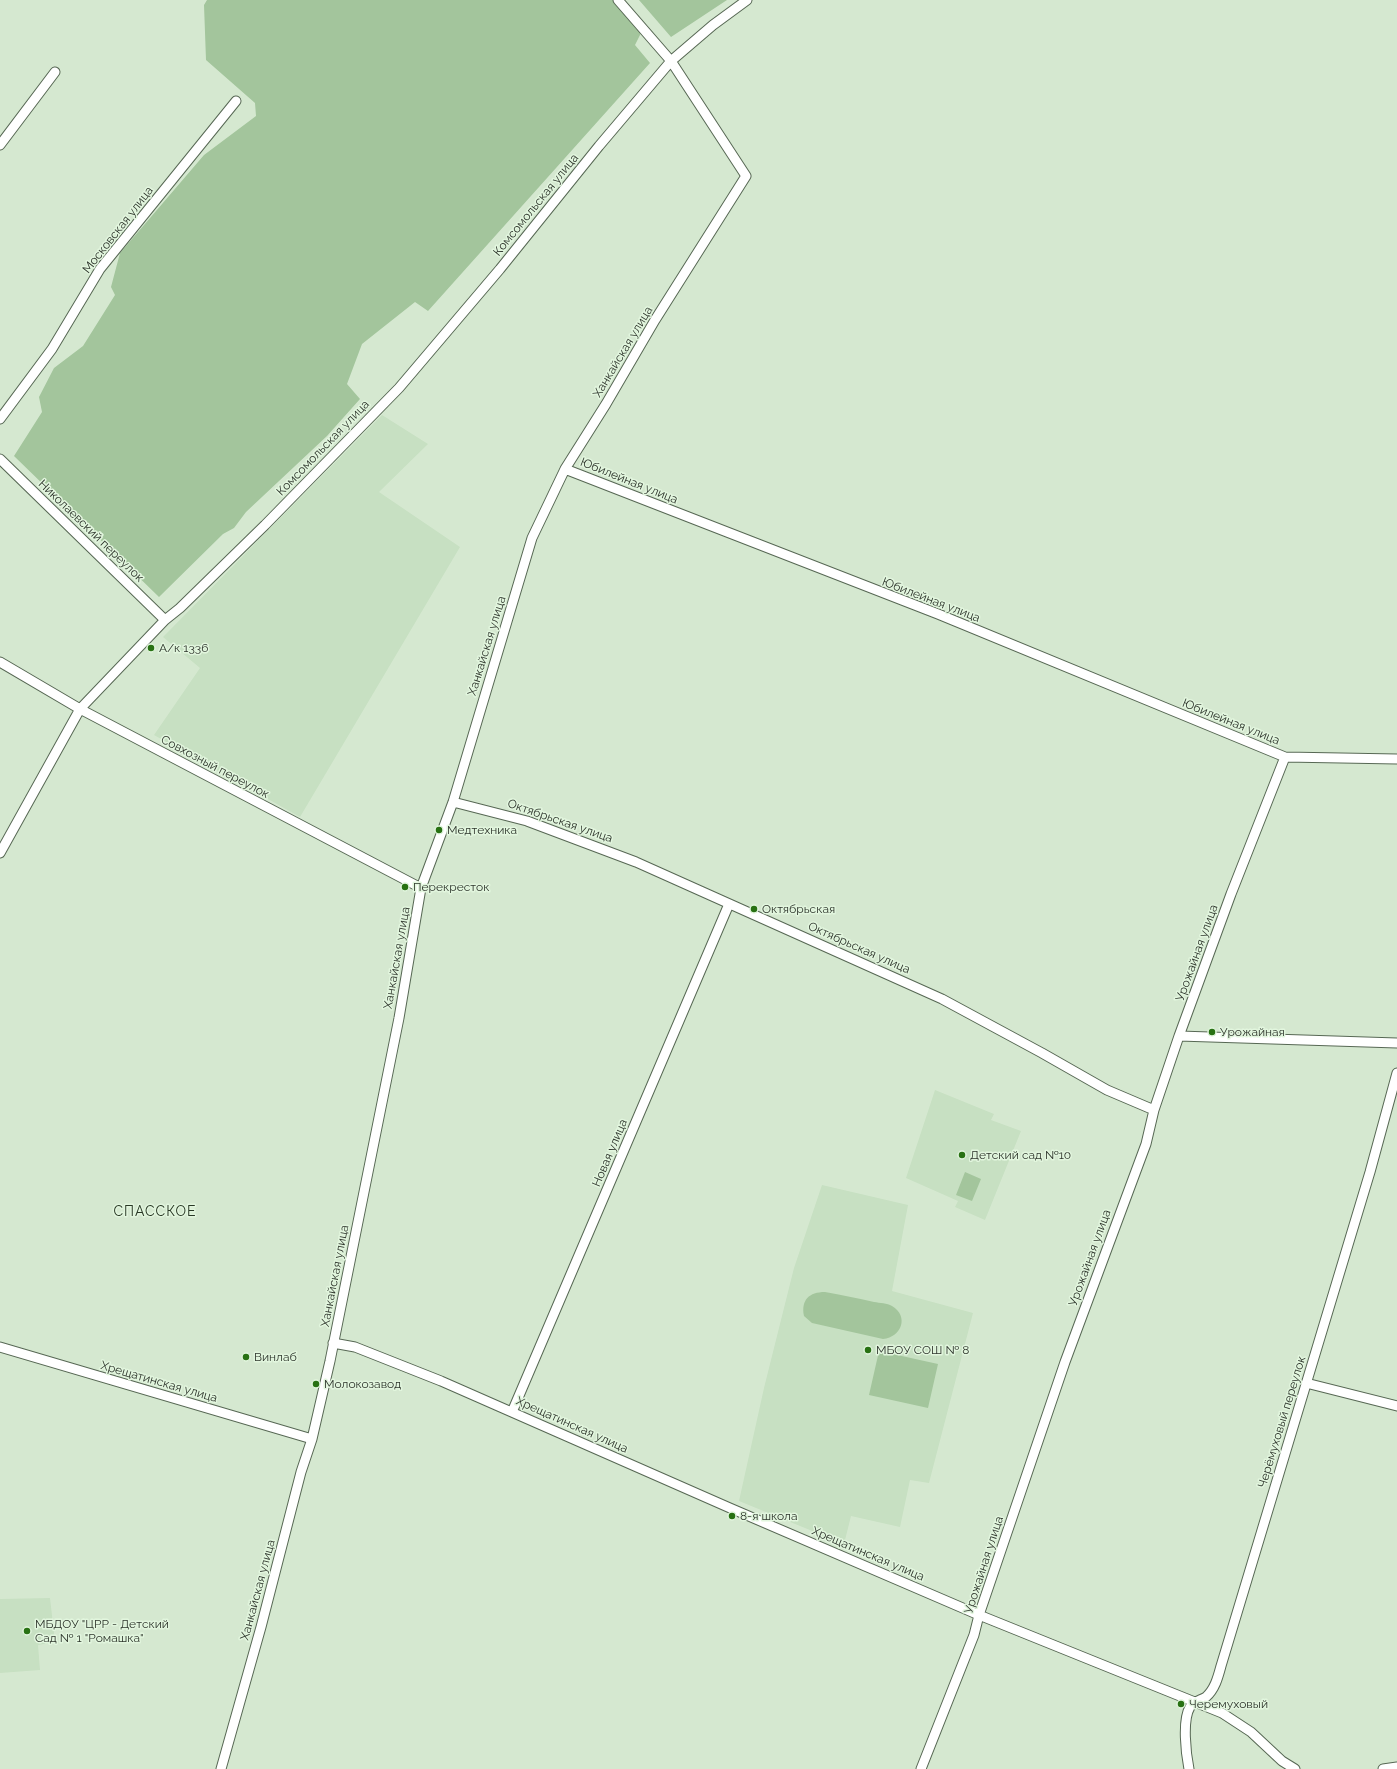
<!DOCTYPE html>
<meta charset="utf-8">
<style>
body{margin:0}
canvas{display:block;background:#d5e8d0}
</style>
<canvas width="1397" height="1769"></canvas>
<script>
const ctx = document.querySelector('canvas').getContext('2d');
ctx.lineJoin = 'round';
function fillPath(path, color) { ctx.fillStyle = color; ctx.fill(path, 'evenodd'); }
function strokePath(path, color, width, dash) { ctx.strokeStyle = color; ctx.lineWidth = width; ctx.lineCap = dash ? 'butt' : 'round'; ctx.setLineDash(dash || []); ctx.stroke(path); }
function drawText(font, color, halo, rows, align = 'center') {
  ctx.font = font + ' Raleway,sans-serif'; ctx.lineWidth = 3; ctx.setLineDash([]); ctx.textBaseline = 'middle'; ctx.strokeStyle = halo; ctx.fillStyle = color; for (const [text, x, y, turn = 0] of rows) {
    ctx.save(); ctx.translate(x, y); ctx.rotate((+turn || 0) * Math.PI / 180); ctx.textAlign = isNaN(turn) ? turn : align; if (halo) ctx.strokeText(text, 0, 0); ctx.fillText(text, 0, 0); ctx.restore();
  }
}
const built = new Path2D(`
 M382 415 428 444 379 492 460 547 300 817 154 735 200 668 163 637Z
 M935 1090 994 1114 991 1120 1021 1131 985 1220 955 1207 958 1201 906 1178Z
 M822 1185 908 1205 892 1291 973 1313 929 1483 910 1480 900 1527 851 1516 844 1544 739 1501 764 1388 794 1268Z
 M50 1598 55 1642 38 1645 40 1670 0 1673V1599Z`);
const green = new Path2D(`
 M207 0H616L645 25 635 45 650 63 428 311 415 302 362 344 347 384 360 399 327 436 246 512 234 528 223 534 159 597 14 456 42 412 39 397 54 368 83 346 115 295 111 287 120 253 204 155 256 116 255 103 206 60 204 5Z
 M639 0H727L671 37Z
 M965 1172 981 1179 972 1201 956 1195Z
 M825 1292C841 1295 858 1298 874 1302 880 1303 887 1303 892 1306 909 1316 902 1337 883 1339L812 1323 804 1316C801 1300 809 1292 825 1292Z
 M879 1351 938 1364 928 1408 869 1395Z`);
const minor = new Path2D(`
 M0 145 55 72
 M0 419 52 349 100 269 236 101
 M0 459 165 620
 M565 469 938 614 1285 757 1397 759
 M0 662 80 709 421 888
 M453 802 527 821 636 862 942 999 1042 1053 1107 1090 1154 1110
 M0 853 80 709 165 620 180 608 265 525 399 388 500 269 599 146 671 61 713 25 747 0
 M1179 1036 1397 1043
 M333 1343 355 1347 441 1381 730 1508 979 1615 1222 1713 1251 1732 1282 1761 1295 1769
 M0 1347 312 1439
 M1306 1383 1397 1406
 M512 1412 729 904
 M221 1769 261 1627 301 1472 312 1439 330 1361 399 1018 421 888 453 802 532 538 565 469 606 404 655 320 746 176 671 61 618 0
 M921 1769 974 1635 979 1615 1065 1362 1146 1144 1154 1110 1179 1036 1231 894 1285 757
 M1189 1769C1186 1754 1182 1720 1190 1707 1193 1702 1201 1700 1206 1697 1215 1689 1218 1677 1221 1666L1370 1172 1397 1073
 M1383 1769 1397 1767`);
const markers = [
 [151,648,4,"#287113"],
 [439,830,4,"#287113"],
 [405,887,4,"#287113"],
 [754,909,4,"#287113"],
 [1212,1032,4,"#287113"],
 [962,1155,4,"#287113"],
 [868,1350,4,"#287113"],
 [246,1357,4,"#287113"],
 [316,1384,4,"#287113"],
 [732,1516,4,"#287113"],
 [27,1631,4,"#287113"],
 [1181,1704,4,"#287113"]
];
const streetNames = [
 ["Комсомольская улица",536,205,-51],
 ["Московская улица",118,230,-52],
 ["Ханкайская улица",623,352,-59],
 ["Комсомольская улица",323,448,-46],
 ["Юбилейная улица",629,481,22],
 ["Николаевский переулок",91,531,44],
 ["Юбилейная улица",931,600,21],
 ["Ханкайская улица",487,646,-73],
 ["Юбилейная улица",1231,722,22],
 ["Совхозный переулок",215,767,28],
 ["Октябрьская улица",560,821,19],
 ["Октябрьская улица",859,948,24],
 ["Урожайная улица",1197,953,-70],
 ["Ханкайская улица",397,958,-80],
 ["Новая улица",610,1153,-67],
 ["Урожайная улица",1090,1258,-70],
 ["Ханкайская улица",335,1276,-79],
 ["Хрещатинская улица",159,1382,16],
 ["Черёмуховый переулок",1282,1422,-73],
 ["Хрещатинская улица",572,1425,24],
 ["Хрещатинская улица",868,1554,23],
 ["Урожайная улица",984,1565,-72],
 ["Ханкайская улица",258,1590,-75]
];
const poiNames = [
 ["А/к 1336",159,648],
 ["Медтехника",447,830],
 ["Перекресток",413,887],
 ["Октябрьская",762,909],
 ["Урожайная",1220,1032],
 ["Детский сад №10",970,1155],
 ["МБОУ СОШ № 8",876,1350],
 ["Винлаб",254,1357],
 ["Молокозавод",324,1384],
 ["8-я школа",740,1516],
 ["МБДОУ \"ЦРР - Детский",35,1624],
 ["Сад № 1 \"Ромашка\"",35,1638],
 ["Черемуховый",1189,1704]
];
const quarterNames = [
 ["СПАССКОЕ",155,1212]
];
fillPath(built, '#c7e0c2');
fillPath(green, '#a3c59c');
strokePath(minor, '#576854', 11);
strokePath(minor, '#fff', 9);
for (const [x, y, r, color] of markers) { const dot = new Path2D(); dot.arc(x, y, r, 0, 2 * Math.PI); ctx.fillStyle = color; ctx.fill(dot); strokePath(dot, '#e2f6de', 1.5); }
drawText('12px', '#2d342b', '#e2f6de', streetNames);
drawText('12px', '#2d342b', '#e2f6de', poiNames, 'left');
ctx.letterSpacing = '1px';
drawText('14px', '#283724', '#e2f6de', quarterNames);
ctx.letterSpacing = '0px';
</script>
